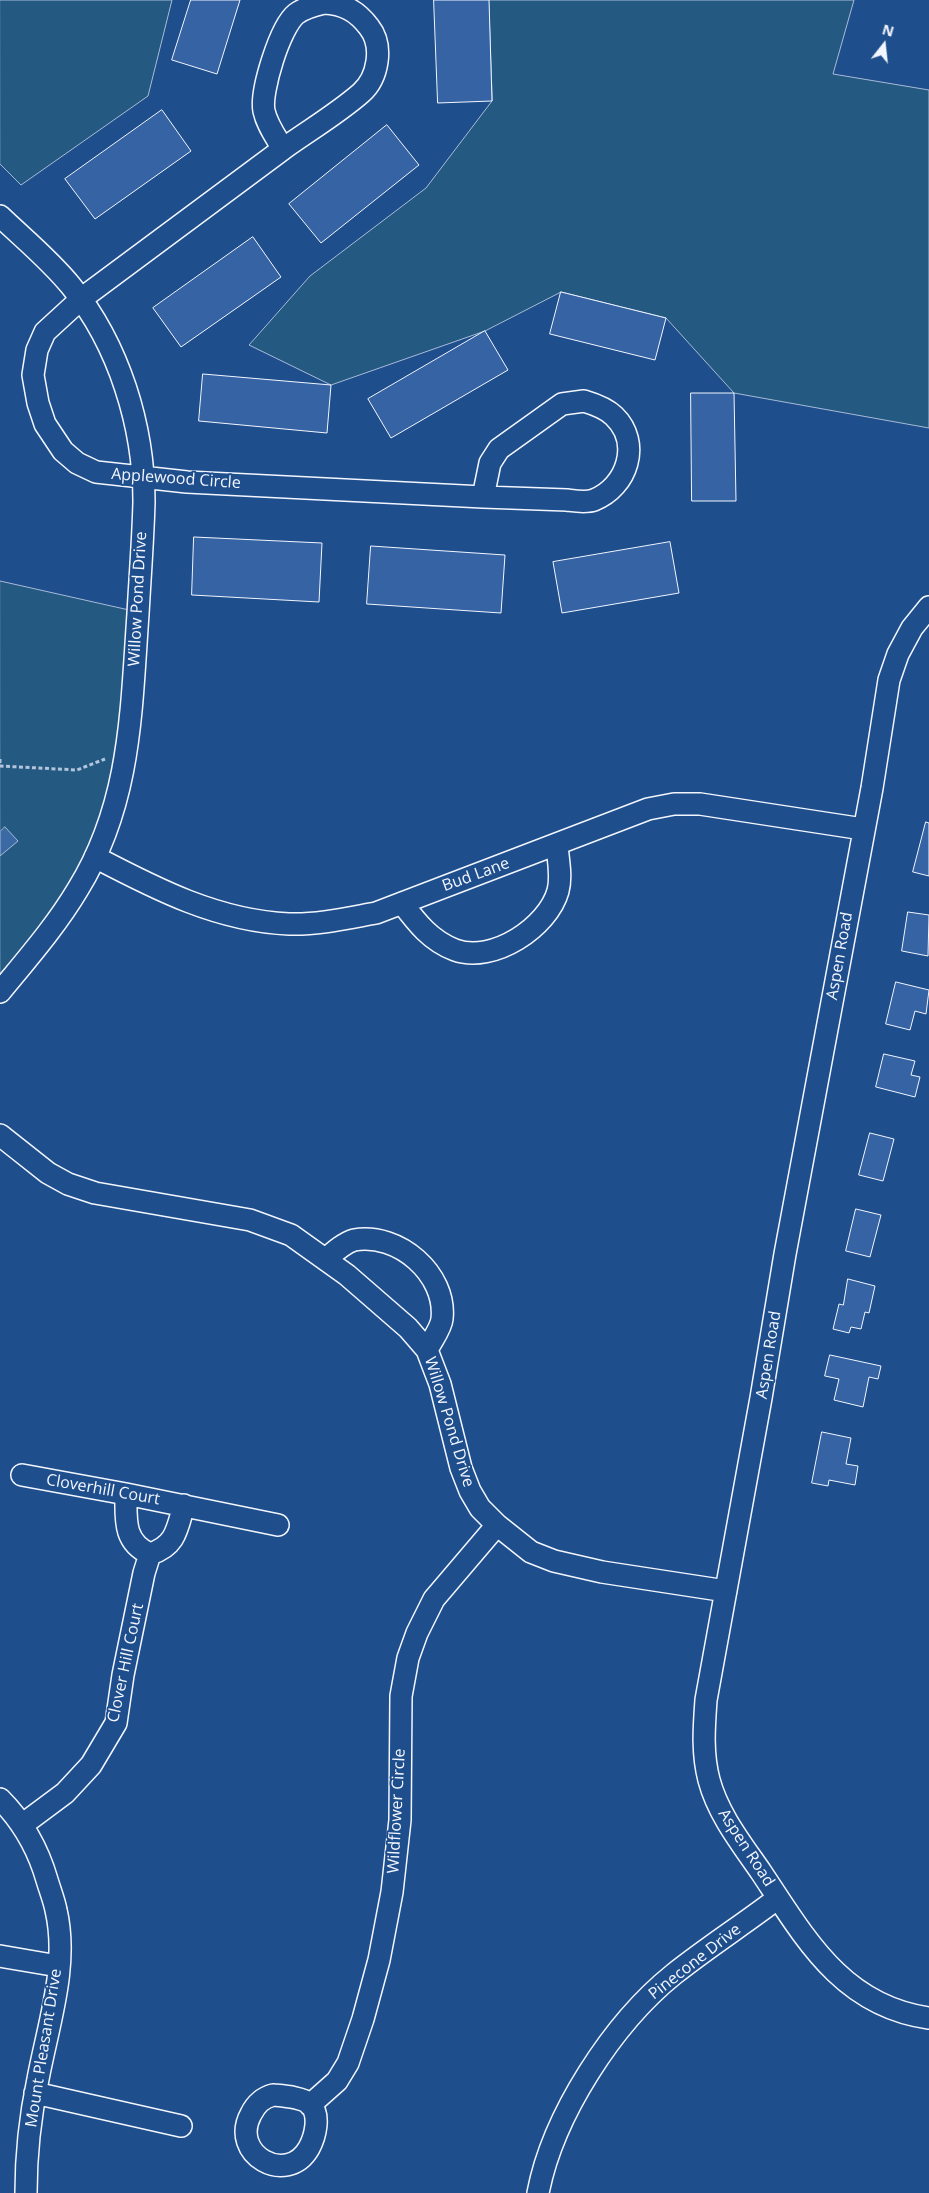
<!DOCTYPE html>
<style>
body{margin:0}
#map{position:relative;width:929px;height:2193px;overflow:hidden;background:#1f4e8c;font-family:"Open Sans",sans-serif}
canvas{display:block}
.north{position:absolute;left:859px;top:20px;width:50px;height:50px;-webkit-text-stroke:4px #1f4e8c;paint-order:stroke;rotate:16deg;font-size:14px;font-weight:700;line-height:20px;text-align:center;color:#f2f6ff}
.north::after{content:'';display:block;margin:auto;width:18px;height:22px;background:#f2f6ff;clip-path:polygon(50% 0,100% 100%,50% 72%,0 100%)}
</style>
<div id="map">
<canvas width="929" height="2193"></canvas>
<div class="north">N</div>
</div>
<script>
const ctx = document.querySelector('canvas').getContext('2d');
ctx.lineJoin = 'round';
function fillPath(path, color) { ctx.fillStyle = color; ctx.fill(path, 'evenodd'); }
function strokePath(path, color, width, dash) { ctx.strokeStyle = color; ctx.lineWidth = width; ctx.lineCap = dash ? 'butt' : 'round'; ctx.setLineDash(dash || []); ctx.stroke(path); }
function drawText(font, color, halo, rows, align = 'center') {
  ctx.font = font + ' "Open Sans",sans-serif'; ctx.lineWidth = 4; ctx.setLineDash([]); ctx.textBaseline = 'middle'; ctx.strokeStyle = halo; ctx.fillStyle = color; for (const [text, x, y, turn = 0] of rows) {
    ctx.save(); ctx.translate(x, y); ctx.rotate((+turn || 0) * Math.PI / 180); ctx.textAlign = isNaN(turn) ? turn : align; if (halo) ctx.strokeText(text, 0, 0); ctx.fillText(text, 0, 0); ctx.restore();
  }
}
const green = new Path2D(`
 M0 0H172L148 96 21 185 0 164Z
 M489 0H854L833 74 929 90V428L734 393 666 318 561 292 485 331 331 385 249 345 310 276 426 188 492 101Z
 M0 581 138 612 131 725 95 857 0 992Z`);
const water = new Path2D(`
 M5 827 18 841 0 856V832Z`);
const building = new Path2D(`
 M191 0H240L217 74 172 60Z
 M434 0H489L492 101 438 103Z
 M162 110 191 151 95 219 65 179Z
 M387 125 419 165 321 243 289 204Z
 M253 237 281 277 181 347 153 308Z
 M561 292 666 318 655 360 550 334Z
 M485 331 508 370 391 438 368 399Z
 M203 374 331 385 327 433 199 421Z
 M691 393H734L736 501H692Z
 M194 537 322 543 319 602 192 595Z
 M670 542 679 593 562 613 553 562Z
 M371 546 505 555 501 613 367 604Z
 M926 822 929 823V876L913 872Z
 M908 912 929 915 928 956 902 951Z
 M896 982 929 990 926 1014 915 1011 910 1030 886 1024Z
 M884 1054 915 1061 911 1075 920 1077 915 1097 876 1087Z
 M870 1133 894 1139 883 1181 859 1175Z
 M856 1209 881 1215 870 1257 846 1251Z
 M848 1279 875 1286 869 1313 865 1312 861 1329 851 1327 849 1333 833 1329 839 1304 843 1305Z
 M830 1355 881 1366 878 1379 869 1377 863 1407 834 1400 839 1379 825 1376Z
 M822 1432 851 1438 846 1464 858 1466 855 1485 829 1480 828 1486 812 1483Z`);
const path = new Path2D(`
 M0 759V766L77 770 105 759`);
const minor = new Path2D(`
 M324 3C344 4 357 11 369 27 384 46 378 78 361 93 337 114 308 131 283 149 276 137 267 125 264 111 260 92 280 27 296 14 304 8 315 5 324 3Z
 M283 149 81 299 45 332 37 350 33 375 38 403 45 424 63 451 77 463 96 472 187 482 483 497
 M0 216C24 239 50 260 71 286 119 345 144 426 144 502 143 540 140 577 138 614 131 712 131 803 78 889 56 926 27 959 0 992
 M584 401C594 404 606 408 614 416 642 443 627 487 594 500 586 503 575 501 567 500 539 499 511 498 483 497L490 463 499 449 562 404Z
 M929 607 912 628 898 654 889 680 872 788 785 1254 761 1398 706 1700C704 1728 702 1753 709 1780 718 1814 741 1843 761 1872 805 1938 842 2006 929 2018
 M95 857C156 889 218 921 289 924 318 925 348 918 376 913L648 809 674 804H700L863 829
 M402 903C417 923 431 941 455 950 493 964 548 927 558 891 562 876 558 860 557 845
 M0 1135 48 1173 68 1184 95 1193 250 1220 291 1235 347 1275 408 1328 427 1350 440 1384 461 1468 470 1491 480 1508 497 1525 531 1552 554 1561 602 1572 726 1591
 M326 1259C334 1252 344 1243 354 1240 398 1232 447 1274 442 1319 441 1329 431 1341 427 1350
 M22 1475 126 1494 278 1525
 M126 1494C126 1519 123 1542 150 1554 176 1546 177 1529 184 1505
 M0 1799C23 1822 38 1849 47 1880 50 1890 54 1900 56 1910 69 1966 48 2025 38 2079 30 2117 26 2155 26 2193
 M22 1825 65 1793 91 1765 116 1723 123 1675 144 1573 150 1554
 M0 1956 58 1966
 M35 2093 181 2126
 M273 2095C283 2096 302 2097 310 2104 321 2115 315 2137 309 2148 287 2187 229 2154 251 2114 256 2104 262 2098 273 2095Z
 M310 2105 337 2081 348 2063 363 2019 379 1960 392 1892 400 1820 401 1696 408 1658 417 1633 434 1599 497 1525
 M538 2193C553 2115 613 2023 674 1974 708 1947 744 1924 778 1898`);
const streetNames = [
 ["Applewood Circle",176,479,4],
 ["Willow Pond Drive",138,599,-87],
 ["Bud Lane",476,875,-20],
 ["Aspen Road",840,956,-80],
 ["Aspen Road",769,1355,-81],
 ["Willow Pond Drive",449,1422,73],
 ["Cloverhill Court",103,1490,10],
 ["Clover Hill Court",126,1663,-78],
 ["Wildflower Circle",397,1811,-87],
 ["Aspen Road",746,1848,57],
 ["Pinecone Drive",695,1962,-38],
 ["Mount Pleasant Drive",44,2048,-81]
];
fillPath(green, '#245a82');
strokePath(green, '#a8bbd7', 1);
fillPath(water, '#3b69a3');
strokePath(water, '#a8bbd7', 1);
fillPath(building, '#3563a3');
strokePath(building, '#f2f6ff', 1);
strokePath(minor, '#f2f6ff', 24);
strokePath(path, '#b3c4dc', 3, [4, 2.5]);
strokePath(minor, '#1f4e8c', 21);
drawText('16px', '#f2f6ff', '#1f4e8c', streetNames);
</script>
